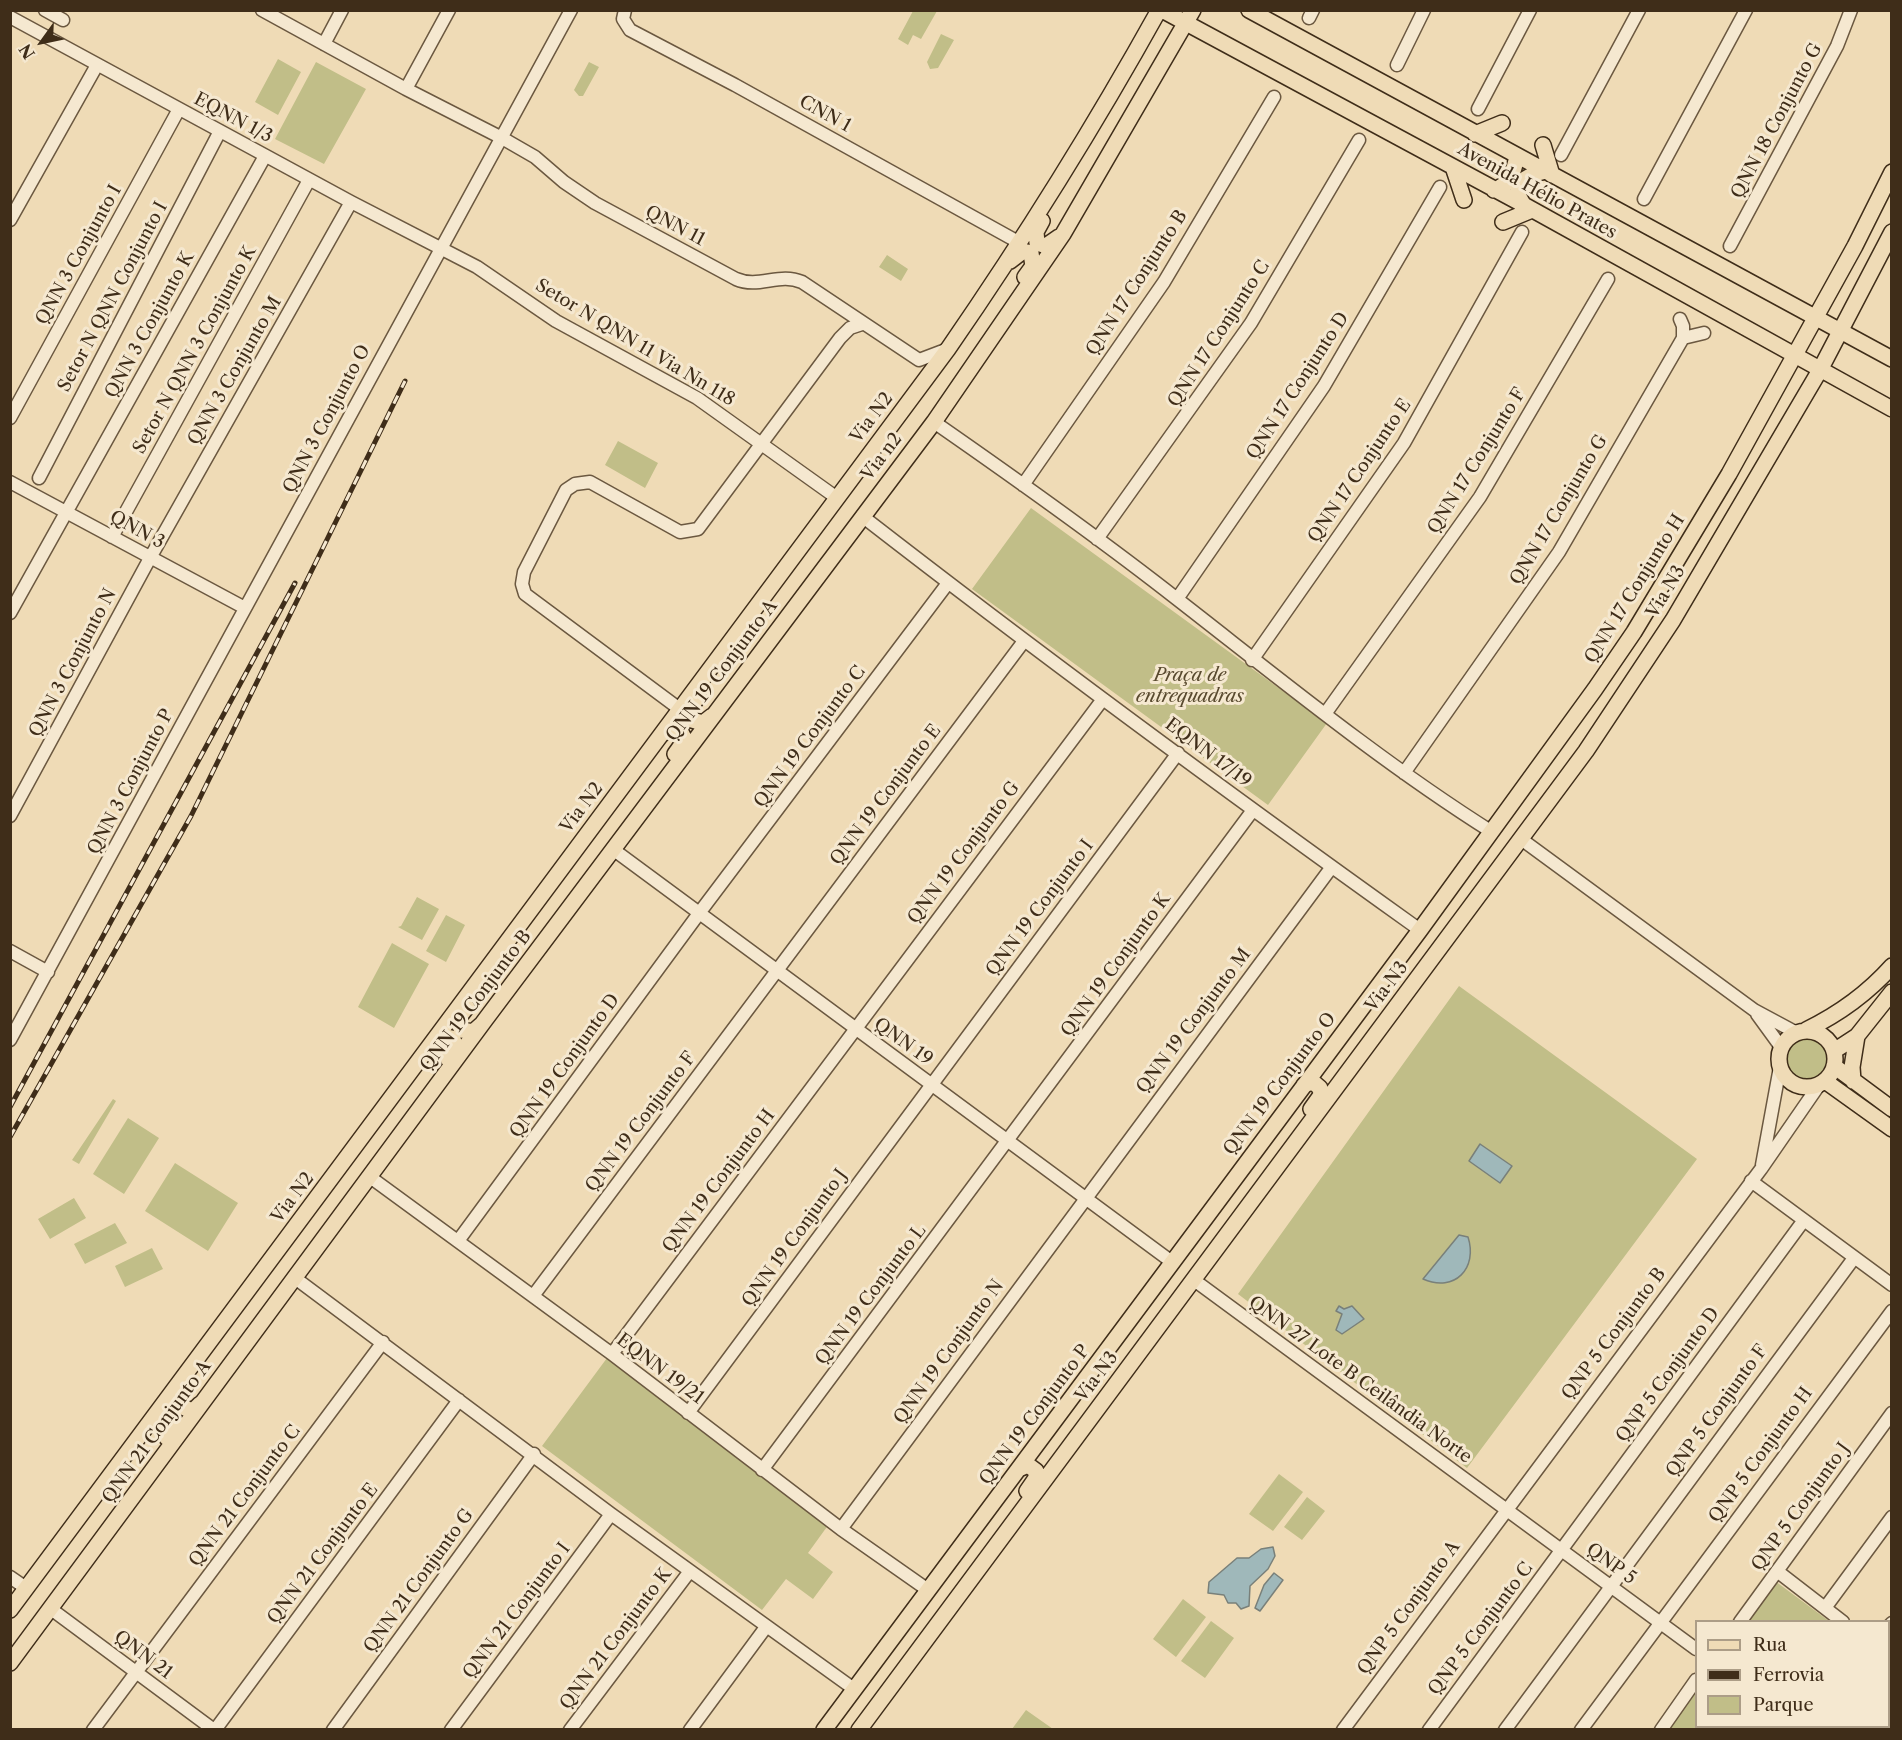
<!DOCTYPE html>
<meta charset="utf-8">
<style>
body{margin:0}
#map{position:relative;width:1902px;height:1740px;overflow:hidden;background:#efdbb6;font-family:"Libre Caslon Text",serif}
canvas{display:block}
.frame{position:absolute;inset:0;border:12px solid #3f2d19;pointer-events:none}
.legend{position:absolute;left:1695px;top:1620px;width:195px;height:108px;box-sizing:border-box;background:#f5e8d0;border:2px solid #ac9d87;margin:0;padding:8px 10px;list-style:none;font-size:18px;color:#3f2d19}
.legend li{display:flex;align-items:center;gap:12px;height:30px}
.legend b{width:30px;border:2px solid #ac9d87}
.north{position:absolute;left:12px;top:12px;width:60px;height:60px;-webkit-text-stroke:4px #f5e8d0;paint-order:stroke;rotate:237deg;font-size:16px;font-weight:700;line-height:24px;text-align:center;color:#3f2d19}
.north::after{content:'';display:block;margin:auto;width:21px;height:27px;background:#3f2d19;clip-path:polygon(50% 0,100% 100%,50% 72%,0 100%)}
</style>
<div id="map">
<canvas width="1902" height="1740"></canvas>
<div class="frame"></div>
<ul class="legend">
<li><b style="height:8px;background:#efdbb6"></b>Rua</li>
<li><b style="height:8px;background:#3f2d19"></b>Ferrovia</li>
<li><b style="height:16px;background:#c1be88"></b>Parque</li>
</ul>
<div class="north">N</div>
</div>
<script>
const ctx = document.querySelector('canvas').getContext('2d');
ctx.lineJoin = 'round';
function fillPath(path, color) { ctx.fillStyle = color; ctx.fill(path, 'evenodd'); }
function strokePath(path, color, width, dash) { ctx.strokeStyle = color; ctx.lineWidth = width; ctx.lineCap = dash ? 'butt' : 'round'; ctx.setLineDash(dash || []); ctx.stroke(path); }
function drawText(font, color, halo, rows, align = 'center') {
  ctx.font = font + ' "Libre Caslon Text",serif'; ctx.lineWidth = 6; ctx.setLineDash([]); ctx.textBaseline = 'middle'; ctx.strokeStyle = halo; ctx.fillStyle = color; for (const [text, x, y, turn = 0] of rows) {
    ctx.save(); ctx.translate(x, y); ctx.rotate((+turn || 0) * Math.PI / 180); ctx.textAlign = isNaN(turn) ? turn : align; if (halo) ctx.strokeText(text, 0, 0); ctx.fillText(text, 0, 0); ctx.restore();
  }
}
const green = new Path2D(`
 M913 11H937L921 39 913 35 908 45 898 39Z
 M941 34 954 40 938 68 930 69 927 62Z
 M278 59 301 72 278 115 255 102Z
 M316 62 366 89 324 164 275 139Z
 M589 62 599 67 583 96H579L574 90Z
 M887 255 908 269 901 281 879 267Z
 M618 441 658 463 645 488 605 465Z
 M1031 508 1327 723 1268 805 972 589Z
 M417 897 439 909 422 940 398 927 401 926Z
 M446 915 465 925 446 962 426 951Z
 M392 943 429 964 394 1028 358 1007Z
 M1459 986 1697 1159 1467 1468 1238 1294Z
 M1784 1059a22 22 0 1 1 44 0a22 22 0 1 1-44 0Z
 M113 1099 116 1101 79 1164 72 1160Z
 M128 1118 159 1138 124 1194 93 1174Z
 M175 1163 238 1203 208 1251 145 1211Z
 M74 1198 86 1218 50 1239 38 1219Z
 M115 1223 127 1243 85 1264 74 1244Z
 M152 1248 163 1269 125 1287 115 1266Z
 M607 1358 829 1524 808 1553 833 1572 813 1599 786 1579 762 1610 542 1446Z
 M1279 1474 1303 1492 1273 1531 1249 1514Z
 M1307 1497 1325 1511 1302 1540 1284 1527Z
 M1775 1581 1829 1621 1746 1622Z
 M1183 1599 1206 1617 1176 1657 1153 1639Z
 M1211 1621 1234 1638 1205 1678 1181 1661Z
 M1696 1689V1726L1883 1727 1880 1730H1667Z
 M1026 1710 1053 1729H1012Z`);
const water = new Path2D(`
 M1480 1144 1512 1166 1500 1183 1469 1161Z
 M1459 1235 1468 1237C1478 1268 1455 1293 1423 1279Z
 M1339 1306 1344 1309 1352 1306 1364 1319 1342 1334 1336 1330 1342 1314 1336 1311Z
 M1273 1547 1275 1556 1268 1569 1250 1586 1249 1606 1241 1609 1236 1603H1228L1224 1595 1208 1593 1209 1582 1237 1558H1249L1261 1549Z
 M1274 1573 1283 1580 1260 1611 1255 1608 1264 1585Z`);
const minor = new Path2D(`
 M45 10 63 20
 M262 10 406 89 502 138 535 157 564 182 595 203 736 279C759 289 779 272 802 282L919 360 948 349
 M625 10 623 19 630 30 735 85 1020 243
 M10 17 351 202 477 267 556 321 697 398 837 498
 M1309 18 1313 10
 M324 44 342 10
 M1397 65 1424 10
 M406 89 449 10
 M1478 109 1530 10
 M1561 155 1639 10
 M1644 199 1746 10
 M10 220 97 65
 M1730 246 1837 46 1851 10
 M1680 319 1683 326V338
 M10 418 179 109
 M934 422C1016 479 1098 537 1177 599 1280 679 1381 762 1492 832
 M39 478 220 131
 M10 482 245 608
 M1023 485 1164 282 1274 97
 M862 516C1045 658 1231 795 1420 930
 M112 537 309 180
 M1097 539 1251 323 1359 140
 M1177 599 1324 386 1440 187
 M10 613 265 156
 M1252 660 1404 443 1522 232
 M685 713 525 594 522 584 524 572 566 490 575 484 590 482 680 532 698 529 840 338 850 328 862 324
 M1325 714 1480 497 1608 279
 M1404 773 1559 552 1683 338 1704 333
 M10 816 150 558 351 202
 M1521 839 1754 1010 1795 1032
 M614 850 1172 1262
 M10 951 48 972
 M1757 1014 1781 1047
 M10 1040 571 10
 M1762 1165 1780 1067
 M370 1177 612 1354 841 1529 928 1590
 M1751 1181 1892 1285
 M458 1241 700 912 948 583
 M295 1278 611 1514 854 1689
 M1194 1280 1696 1649
 M533 1296 1024 641
 M612 1354 1103 699
 M688 1413 1178 753
 M762 1470 1253 810
 M841 1529 1331 868
 M1777 1571 1843 1622
 M10 1577 26 1588
 M1825 1608 1892 1517
 M51 1609 214 1730
 M1740 1622 1892 1413
 M1888 1627 1892 1623
 M1888 1655 1892 1657
 M93 1730 383 1342
 M215 1730 459 1400
 M333 1730 534 1454
 M451 1730 611 1514
 M570 1730 690 1571
 M690 1730 766 1627
 M1343 1730 1761 1169 1819 1085
 M1429 1730 1804 1220
 M1505 1730 1854 1258
 M1581 1730 1892 1311
 M1661 1730 1696 1680
 M1887 1730 1892 1724`);
const major = new Path2D(`
 M1162 10 1524 205 1892 409
 M1249 10 1892 359
 M1475 134 1502 123
 M1543 145 1552 175
 M1453 167 1464 200
 M1494 190C1510 185 1514 171 1517 156
 M1524 205C1508 184 1526 176 1545 171
 M1042 221 1036 232 1037 243 1046 246 1059 237
 M1503 222 1532 210
 M1010 261 1023 251 1031 253 1033 266 1025 277
 M698 697 688 711 692 720 703 723 712 716
 M661 735 671 727 680 730 685 740 675 754
 M467 1007 457 1020 462 1030 473 1032 481 1025
 M1806 1030C1839 1014 1867 994 1892 966
 M1779 1059a28 28 0 1 1 56 0a28 28 0 1 1-56 0Z
 M433 1044 442 1036 452 1038C458 1047 453 1052 448 1059
 M1834 1051 1857 1036 1892 992
 M1834 1066 1892 1109
 M1825 1081 1892 1129
 M1853 1081 1852 1067 1857 1036
 M1304 1085 1313 1082 1320 1088 1321 1095 1311 1109
 M186 1385 178 1396 182 1407 193 1411 200 1404
 M153 1420 165 1412 174 1418 175 1427 167 1438
 M1019 1469 1028 1465 1036 1471V1478L1027 1491
 M10 1610 948 349C1024 239 1094 127 1159 10
 M10 1663 485 1020 934 422 1063 234 1193 10
 M824 1730 1420 930 1595 689 1634 632 1729 474 1855 246 1892 172
 M859 1730 1586 751 1673 620 1820 370 1892 232`);
const rail = new Path2D(`
 M10 1107 295 583
 M10 1137 191 816 405 381`);
const streetNames = [
 ["CNN 1",825,114,29],
 ["EQNN 1/3",233,118,28],
 ["QNN 18 Conjunto G",1777,121,-62],
 ["Avenida Hélio Prates",1537,191,29],
 ["QNN 11",675,226,28],
 ["QNN 3 Conjunto I",79,255,-61],
 ["QNN 17 Conjunto B",1137,283,-57],
 ["Setor N QNN Conjunto I",113,297,-62],
 ["QNN 3 Conjunto K",150,325,-61],
 ["QNN 17 Conjunto C",1219,334,-57],
 ["Setor N QNN 11 Via Nn 118",635,343,31],
 ["Setor N QNN 3 Conjunto K",195,350,-61],
 ["QNN 3 Conjunto M",235,371,-60],
 ["QNN 17 Conjunto D",1298,386,-57],
 ["Via N2",872,418,-53],
 ["QNN 3 Conjunto O",327,419,-62],
 ["Via n2",882,457,-53],
 ["QNN 17 Conjunto F",1477,461,-58],
 ["QNN 17 Conjunto E",1360,471,-56],
 ["QNN 17 Conjunto G",1559,510,-59],
 ["QNN 3",137,530,29],
 ["QNN 17 Conjunto H",1635,589,-58],
 ["Via N3",1666,592,-59],
 ["QNN 3 Conjunto N",73,663,-62],
 ["QNN 19 Conjunto A",722,671,-53],
 ["QNN 19 Conjunto C",810,737,-53],
 ["EQNN 17/19",1208,753,37],
 ["QNN 3 Conjunto P",131,782,-62],
 ["QNN 19 Conjunto E",886,795,-53],
 ["Via N2",582,808,-53],
 ["QNN 19 Conjunto G",964,853,-53],
 ["QNN 19 Conjunto I",1040,908,-53],
 ["QNN 19 Conjunto K",1116,965,-54],
 ["Via N3",1387,987,-53],
 ["QNN 19 Conjunto B",476,1001,-53],
 ["QNN 19 Conjunto M",1194,1021,-53],
 ["QNN 19",903,1042,36],
 ["QNN 19 Conjunto D",565,1066,-54],
 ["QNN 19 Conjunto O",1280,1084,-53],
 ["QNN 19 Conjunto F",641,1122,-53],
 ["QNN 19 Conjunto H",719,1181,-53],
 ["Via N2",293,1198,-53],
 ["QNN 19 Conjunto J",795,1238,-54],
 ["QNN 19 Conjunto L",871,1295,-53],
 ["QNP 5 Conjunto B",1614,1334,-53],
 ["QNN 19 Conjunto N",949,1352,-54],
 ["EQNN 19/21",660,1369,37],
 ["QNP 5 Conjunto D",1668,1375,-54],
 ["Via N3",1097,1377,-53],
 ["QNN 27 Lote B Ceilândia Norte",1360,1380,36],
 ["QNP 5 Conjunto F",1717,1411,-54],
 ["QNN 19 Conjunto P",1035,1415,-53],
 ["QNN 21 Conjunto A",157,1432,-54],
 ["QNP 5 Conjunto H",1761,1455,-54],
 ["QNN 21 Conjunto C",245,1496,-53],
 ["QNP 5 Conjunto J",1801,1507,-54],
 ["QNN 21 Conjunto E",323,1554,-53],
 ["QNP 5",1611,1564,36],
 ["QNN 21 Conjunto G",419,1581,-54],
 ["QNP 5 Conjunto A",1409,1608,-54],
 ["QNN 21 Conjunto I",517,1611,-53],
 ["QNP 5 Conjunto C",1481,1629,-53],
 ["QNN 21 Conjunto K",616,1639,-53],
 ["QNN 21",143,1655,37]
];
const parkNames = [
 ["Praça de",1190,676],
 ["entrequadras",1190,697]
];
fillPath(green, '#c1be88');
fillPath(water, '#9fb8ba');
strokePath(water, '#79807a', 1.5);
strokePath(minor, '#6b5840', 15);
strokePath(major, '#3f2d19', 18);
strokePath(minor, '#f5e8d0', 12);
strokePath(major, '#efdbb6', 15);
strokePath(rail, '#3f2d19', 5);
strokePath(rail, '#f5e8d0', 3, [9]);
drawText('18px', '#3f2d19', '#f5e8d0', streetNames);
drawText('italic 18px', '#594a2f', '#f5e8d0', parkNames);
</script>
